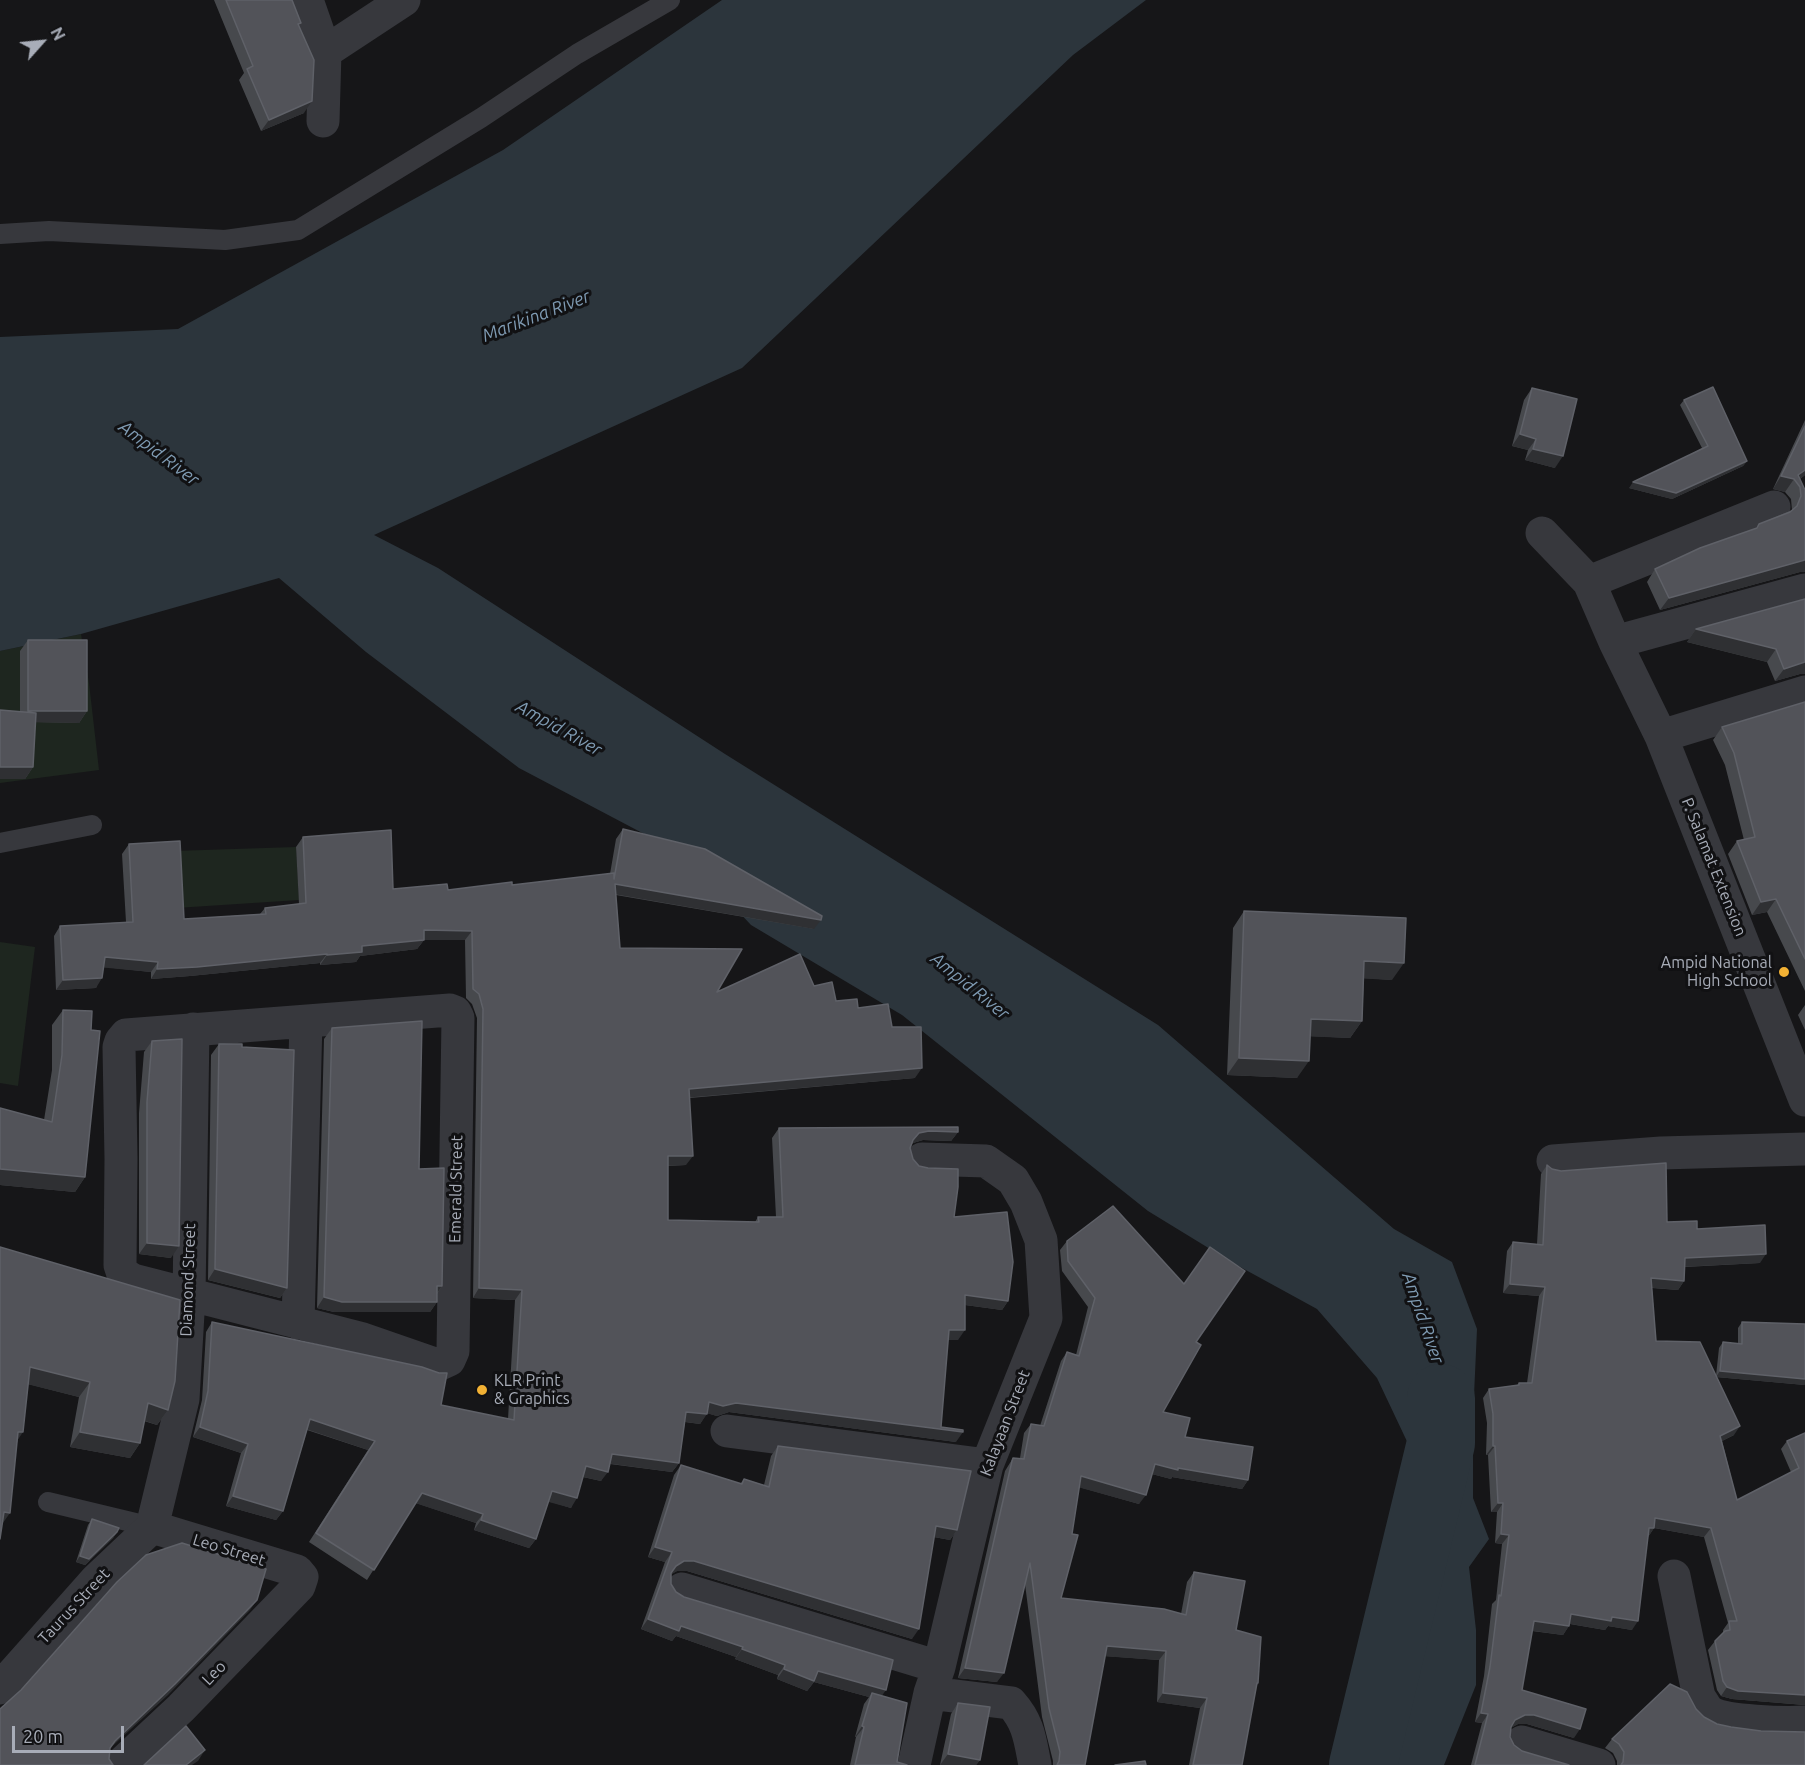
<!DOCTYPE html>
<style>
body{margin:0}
#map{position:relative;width:1805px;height:1765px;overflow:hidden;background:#161618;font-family:Ubuntu,sans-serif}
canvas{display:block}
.north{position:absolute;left:12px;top:12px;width:60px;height:60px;-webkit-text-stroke:4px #111113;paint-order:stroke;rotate:63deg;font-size:16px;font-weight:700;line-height:24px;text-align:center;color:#a8adb8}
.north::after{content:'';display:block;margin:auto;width:21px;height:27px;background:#a8adb8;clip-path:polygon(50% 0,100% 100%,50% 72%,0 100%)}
.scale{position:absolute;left:12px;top:1726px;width:112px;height:27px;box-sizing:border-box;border:3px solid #a8adb8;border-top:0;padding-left:8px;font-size:18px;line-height:21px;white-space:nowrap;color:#a8adb8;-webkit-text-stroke:4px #111113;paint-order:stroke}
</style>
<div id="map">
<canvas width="1805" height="1765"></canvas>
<div class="north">N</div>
<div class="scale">20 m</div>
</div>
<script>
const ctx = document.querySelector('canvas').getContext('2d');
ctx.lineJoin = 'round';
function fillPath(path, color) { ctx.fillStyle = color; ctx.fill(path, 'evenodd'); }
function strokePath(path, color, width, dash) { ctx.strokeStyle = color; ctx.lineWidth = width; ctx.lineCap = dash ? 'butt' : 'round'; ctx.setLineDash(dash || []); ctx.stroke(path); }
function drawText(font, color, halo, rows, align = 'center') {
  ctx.font = font + ' Ubuntu,sans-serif'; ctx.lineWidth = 6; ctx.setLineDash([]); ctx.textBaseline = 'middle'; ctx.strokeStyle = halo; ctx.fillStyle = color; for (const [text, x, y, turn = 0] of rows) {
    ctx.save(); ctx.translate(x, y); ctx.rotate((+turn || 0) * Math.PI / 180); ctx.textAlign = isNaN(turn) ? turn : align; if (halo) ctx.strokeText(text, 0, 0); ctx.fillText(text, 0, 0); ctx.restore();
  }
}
const green = new Path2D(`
 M81 634 89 683 99 770 0 783V651Z
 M296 847 299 900 176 908 173 851Z
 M0 942 35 947 18 1086 0 1083Z`);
const water = new Path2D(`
 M722 0H1146L1073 55 742 368 374 535 438 568 725 754 1158 1025 1394 1229 1452 1262 1477 1329 1473 1418V1498L1489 1539 1469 1567 1476 1630V1685L1444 1765H1361L1430 1490 1377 1378 1317 1309 1233 1263 1148 1211 902 1015 751 925 686 856 519 768 366 652 279 578 81 634 0 651V337L178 329 503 150Z`);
const river = new Path2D(`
 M1363 1765 1441 1443V1398`);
const lane = new Path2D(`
 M0 234 49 231 225 240 298 230 481 118 577 54 670 0
 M0 843 92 825
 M48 1502 152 1527`);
const street = new Path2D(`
 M307 0 325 52 323 121
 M325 52 404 0
 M1542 533 1589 582 1615 642 1661 736 1805 1100
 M1589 582 1774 507
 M1615 642 1805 590
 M1661 736 1805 692
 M450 1010 455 1012 458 1018 453 1351 449 1360 438 1365 363 1339 133 1280 123 1274 120 1265 121 1159 119 1047 121 1041 126 1035Z
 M1553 1161 1661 1153 1805 1149
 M298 1323 306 1021
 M727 1431 987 1465
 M152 1527 183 1399 189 1296 193 1029
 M1674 1576 1699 1697C1702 1701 1706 1709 1710 1712 1725 1722 1786 1723 1805 1722
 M682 1589 939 1667
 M0 1688 96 1580 152 1527
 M930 1693 1011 1703C1029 1723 1030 1740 1035 1765
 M1522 1742 1599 1765
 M120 1765 181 1708 299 1586 302 1577 297 1571 152 1527
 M914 1765 930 1693 939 1667 987 1465 1046 1318 1041 1240 1026 1202 1013 1180 986 1161 922 1159`);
const wall = new Path2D(`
 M214 0H292L299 26 304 113 261 131 239 80 244 73Z
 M1532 388 1555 468 1525 460 1528 450 1512 446 1524 400Z
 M1684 400 1747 461 1743 466 1672 499 1629 488 1702 448 1680 405Z
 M1805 420V475L1800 479 1805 490 1800 572 1660 610 1647 582 1655 569 1756 529 1759 524 1792 510 1791 499 1785 492 1773 489Z
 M1805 599 1800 674 1775 681 1767 662 1687 642 1696 629Z
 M28 640 87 711 79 723 35 722 33 767 25 779 20 712V651Z
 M1805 702V991L1767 912 1752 915 1728 854 1737 841 1744 840 1725 765 1713 740 1722 727Z
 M623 829 814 929 616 895 620 948 717 992 814 986 836 1001 858 1008 892 1027 915 1078 690 1098 686 1165 668 1166V1220L755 1222 758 1217H776L772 1138 779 1128 958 1132 951 1141 923 1140 913 1143 910 1148 913 1159 954 1217 1008 1301 1002 1310 965 1305 958 1340H948L941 1427 956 1442 729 1412 717 1416 707 1413 700 1424 685 1422 679 1463 672 1472 610 1464 601 1481 583 1477 571 1508 548 1501 536 1539 529 1548 474 1530 476 1523 416 1503 367 1580 309 1542 368 1450 307 1430 283 1511 276 1520 226 1506 241 1453 193 1437 202 1400 206 1332 212 1322 441 1405 508 1419 515 1300 473 1298 477 1018 472 1004 466 998 465 940H424L417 949 360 956 356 962 320 965V963L190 976 151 979V972L104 967 96 988 56 990 54 936 60 926 126 922 122 854 129 844 184 919 260 914 265 908 299 904 296 847 303 837 393 889 448 890 512 885 610 874 616 839Z
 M1244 911 1392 980 1364 978 1362 1021 1350 1038 1310 1036 1297 1078 1227 1075 1233 928Z
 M1805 1005V1030L1798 1015Z
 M63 1010 85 1177 75 1192 0 1185V1108L44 1120 52 1070V1025Z
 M332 1028 419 1169 442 1286 437 1294V1302L430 1312H334L317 1308 324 1039Z
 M152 1041 171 1258 139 1254V1113L144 1052Z
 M219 1044 242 1047 287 1288 280 1298 208 1280 211 1055Z
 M1547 1165 1552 1169 1667 1222 1697 1229 1760 1263 1685 1267 1684 1281 1678 1290 1652 1288 1656 1341 1716 1376 1719 1348 1723 1342 1738 1344V1328L1742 1322 1805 1385 1716 1377 1734 1435 1722 1441 1737 1500 1791 1472 1781 1449 1787 1441 1805 1433V1705L1732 1699 1721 1696 1717 1690 1708 1650 1715 1641 1723 1633V1630L1728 1623 1704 1537 1654 1528 1648 1537 1632 1630 1608 1626 1605 1630 1570 1624 1563 1635 1532 1631 1522 1690 1574 1738 1527 1724H1518L1510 1728V1737L1514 1745 1522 1751 1569 1765H1471L1482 1723 1475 1722 1484 1676 1492 1604 1496 1600 1502 1544 1495 1543 1497 1512H1491L1488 1455H1486L1487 1423 1483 1398 1489 1389 1517 1385 1519 1383H1527L1539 1296 1503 1293 1507 1251 1513 1242 1537 1244 1541 1174Z
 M1067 1241 1196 1342 1163 1412 1185 1437 1248 1480 1242 1489 1172 1477 1171 1479 1152 1474 1139 1504 1079 1487 1061 1598 1181 1614 1187 1582 1194 1572 1236 1630 1258 1683 1256 1687 1242 1765H1189L1200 1708 1157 1702 1159 1660 1105 1656 1085 1765H1053V1761L1042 1717 1025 1584 997 1682 958 1678 1005 1471 1013 1458H1020L1024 1433 1031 1424 1040 1426 1061 1361 1067 1352 1076 1355 1088 1307 1062 1271 1060 1250Z
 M0 1247 168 1410 157 1425 144 1421 140 1443 130 1458 70 1447 79 1397 28 1384 2 1524Z
 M778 1446 957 1530 950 1540 934 1537 912 1639 687 1571H677L671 1574V1584L676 1592 684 1597 882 1696 897 1762 907 1765H850L856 1737H855L864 1704 869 1697 814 1682 807 1691 777 1679 778 1675 735 1659 736 1657 676 1636 672 1641 641 1629 665 1562 648 1557 674 1475 681 1465 740 1484 744 1479 764 1485 771 1456Z
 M92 1519 117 1532 113 1538 85 1565 76 1562 88 1525Z
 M958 1703 980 1760 976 1765H940L951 1714Z
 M1696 1709 1704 1717 1717 1724 1731 1727 1761 1731 1805 1765H1617V1761L1613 1753 1605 1748 1612 1739Z`);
const shadedWall = new Path2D(`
 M312 101 304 113 261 131 269 120Z
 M1520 434 1536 439 1528 450 1512 446Z
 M1533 449 1563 456 1555 468 1525 460Z
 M1747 461 1743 466 1672 499 1629 488 1633 482Z
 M1805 470V475L1796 482 1798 475Z
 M1781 476 1794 479 1785 492 1773 489Z
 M1805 560V572H1800L1660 610 1669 598Z
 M1696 629 1776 649 1767 662 1687 642Z
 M1805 662V674H1800L1775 681 1784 669Z
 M28 711H87L79 723 20 722Z
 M0 767H33L25 779H0Z
 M615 884 821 920 814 929 608 893Z
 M1776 899 1767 912 1752 915 1761 902Z
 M424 930 472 931 465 940H424L417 949 360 956 356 962 320 965 327 955Z
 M327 954 320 963 190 976 151 979 157 969Z
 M105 957 158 962 151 972 98 967Z
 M1364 961 1404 963 1392 980 1353 978Z
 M102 978 96 988 56 990 63 980Z
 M1311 1019 1362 1021 1350 1038 1299 1036Z
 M1239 1058 1309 1061 1297 1078 1227 1075Z
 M922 1068 915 1078 683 1098 689 1089Z
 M929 1131 958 1132 951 1141 923 1140 913 1143 906 1150 913 1140 919 1133Z
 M668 1156H693L686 1165 661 1166Z
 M0 1169 85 1177 75 1192 0 1185Z
 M147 1243 179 1246 171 1258 139 1254Z
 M1766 1254 1760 1263 1679 1267 1685 1258Z
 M215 1269 287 1288 280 1298 208 1280Z
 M1651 1278 1684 1281 1678 1290 1644 1287Z
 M1510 1284 1545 1287 1539 1296 1503 1293Z
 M437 1286H442L435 1296Z
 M479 1288 522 1290 515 1300 473 1298Z
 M965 1295 1008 1301 1002 1310 958 1304Z
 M324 1297 437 1302 430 1312H334L317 1308Z
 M949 1330H965L958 1340H942Z
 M30 1367 90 1382 79 1397 19 1382Z
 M1720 1371 1805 1379V1385L1716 1377Z
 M709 1402 736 1403 963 1432 956 1442 729 1412 717 1416 702 1412Z
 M148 1403 168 1410 157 1425 137 1418Z
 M686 1412 707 1414 700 1424 679 1421Z
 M310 1419 375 1441 368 1450 303 1428Z
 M1740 1426 1734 1435 1714 1445 1720 1436Z
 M200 1427 248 1444 241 1453 193 1437Z
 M18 1432H23L13 1447Z
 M80 1432 140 1443 130 1458 70 1447Z
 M1493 1446H1495L1488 1455H1486Z
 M612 1454 679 1463 672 1472 605 1463Z
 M1155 1464 1248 1480 1242 1489 1172 1477 1171 1479 1148 1473Z
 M586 1466 608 1472 601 1481 579 1476Z
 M1081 1476 1146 1495 1139 1504 1074 1486Z
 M552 1491 577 1498 571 1508 545 1501Z
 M422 1493 483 1514 476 1523 415 1503Z
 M233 1496 283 1511 276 1520 226 1506Z
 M1498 1503H1503L1497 1512H1491Z
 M4 1512 10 1513 0 1527Z
 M1655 1518 1711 1528 1704 1537 1649 1527Z
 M481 1520 536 1539 529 1548 474 1530Z
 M936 1526 957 1530 950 1540 929 1536Z
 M1649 1528H1654L1648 1537Z
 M117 1532 113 1538 85 1565 76 1562 80 1556Z
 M1501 1534 1509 1535 1502 1544 1495 1543Z
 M655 1547 672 1552 665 1562 648 1557Z
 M684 1561H694L919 1629 912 1639 687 1571H677L669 1576 676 1566Z
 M257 1600 250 1610 168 1695 107 1751 115 1741Z
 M1571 1614 1612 1617 1638 1621 1632 1630 1608 1626 1605 1630 1565 1623Z
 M648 1619 681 1626 743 1647 736 1657 676 1636 672 1641 641 1629Z
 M1534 1621 1569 1626 1563 1635 1527 1630Z
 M1107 1646 1166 1651 1159 1660 1101 1656Z
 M742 1649 785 1665 778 1675 735 1659Z
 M965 1668 1004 1673 997 1682 958 1678Z
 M784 1669 818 1671 886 1690 879 1700 872 1693 869 1697 814 1682 807 1691 777 1679Z
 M1727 1687 1805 1695V1705L1732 1699 1721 1696Z
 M1163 1693 1207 1698 1200 1708 1157 1702Z
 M1481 1713 1488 1714 1482 1723 1475 1722Z
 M1525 1715H1534L1580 1729 1574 1738 1527 1724H1518L1509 1729 1515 1720Z
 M862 1726 864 1727 856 1737H855Z
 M205 1750 198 1761 192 1765H186Z
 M948 1754 980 1760 976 1765H940Z`);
const building = new Path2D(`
 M226 0H292L301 23 298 24 314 60 312 101 269 120 247 69 253 66Z
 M1713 387 1747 461 1676 493 1633 482 1708 446 1684 400Z
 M1532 388 1577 399 1563 456 1533 449 1536 439 1520 434Z
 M1805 426V470L1798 475 1805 490V560L1669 598 1655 569 1700 548 1757 528 1759 524 1790 512 1797 506 1801 496 1800 487 1794 479 1781 476Z
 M1805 599V662L1784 669 1776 649 1696 629Z
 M28 640H87V711H28Z
 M1805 702V959L1776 899 1761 902 1737 841 1755 837 1734 753 1722 727Z
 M0 710 36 713 33 767H0Z
 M623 829 705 849 822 916 821 920 615 884 620 948 742 949 717 992 800 954 814 986 832 982 836 1001 857 999 858 1008 888 1004 892 1027H921L922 1068 689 1089 693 1156H668V1220L759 1222 758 1217H783L779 1128 958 1127V1132L929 1131 919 1133 913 1140 910 1148 913 1159 919 1166 928 1168 958 1169V1187L954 1217 1007 1212 1013 1262 1008 1301 965 1295V1330H949L941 1427 963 1430V1432L736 1403 723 1406 709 1402 707 1414 686 1412 679 1463 612 1454 608 1472 586 1466 577 1498 552 1491 536 1539 481 1520 483 1514 422 1493 374 1570 316 1533 375 1441 310 1419 283 1511 233 1496 248 1444 200 1427 208 1391 212 1322 422 1367 439 1373H447L441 1405 514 1420 522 1290 479 1288 483 1009 479 994 473 989 472 931 424 930V940L362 946V952L327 955V954L197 967 157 969 158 962 105 957 102 978 63 980 60 926 133 922 129 844 180 841 184 919 266 914 265 908 306 903 303 837 391 830 393 889 447 884 448 890 512 882V885L614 873V879Z
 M1244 911 1406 918 1404 963 1364 961 1362 1021 1311 1019 1309 1061 1239 1058Z
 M63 1010 92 1011 91 1030 100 1031 85 1177 0 1169V1108L52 1122 62 1055Z
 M422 1021 419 1169 444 1168 442 1286H437V1302H342L324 1297 332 1028Z
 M182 1039 179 1246 147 1243V1102L152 1041Z
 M219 1044H242V1047L294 1050 287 1288 215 1269Z
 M1666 1163 1667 1222 1697 1221V1229L1765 1225 1766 1254 1685 1258 1684 1281 1651 1278 1656 1341 1700 1342 1740 1426 1720 1436 1737 1500 1799 1468 1787 1441 1805 1433V1695L1738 1691 1727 1687 1723 1681 1715 1641 1725 1631 1730 1630 1729 1621H1737L1711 1528 1655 1518 1654 1528H1649L1638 1621 1612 1617 1611 1621 1571 1614 1569 1626 1534 1621 1522 1690 1586 1709 1580 1729 1534 1715H1525L1515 1720 1511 1727 1510 1737 1514 1745 1522 1751 1569 1765H1475L1488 1714 1481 1713 1490 1667 1499 1595 1501 1596 1509 1535 1501 1534 1503 1503H1498L1495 1446H1493V1414L1489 1389 1519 1385V1383H1532L1545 1287 1510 1284 1513 1242 1543 1245 1547 1165 1552 1169 1561 1171Z
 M1113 1206 1184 1284 1210 1247 1245 1271 1196 1342 1201 1345 1163 1412 1190 1418 1185 1437 1253 1447 1248 1480 1178 1468V1470L1155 1464 1146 1495 1081 1476 1072 1534 1078 1535 1061 1598 1164 1609 1186 1615 1194 1572 1245 1581 1236 1630 1261 1637 1258 1683H1257L1242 1765H1193L1207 1698 1163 1693 1166 1651 1107 1646 1085 1765H1057L1059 1761 1060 1752 1049 1708 1030 1563 1004 1673 965 1668 1012 1461 1013 1458 1024 1459 1031 1424 1044 1426 1067 1352 1079 1356 1095 1298 1068 1261 1067 1241Z
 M0 1247 180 1300 175 1381 168 1410 148 1403 140 1443 80 1432 90 1382 30 1367 23 1432H18L10 1513 4 1512 0 1539Z
 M1742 1322 1805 1324V1379L1720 1371 1723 1342 1742 1344Z
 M778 1446 971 1471 957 1530 936 1526 919 1629 694 1561H684L676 1566 671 1573V1584L676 1592 684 1597 893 1660 886 1690 818 1671 814 1681 784 1669 785 1665 742 1649 743 1647 681 1626 679 1631 648 1619 672 1552 655 1547 681 1465 742 1484 744 1479 769 1487Z
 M92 1519 119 1528 117 1532 89 1559 80 1556Z
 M182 1543 266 1569 257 1600 175 1684 115 1741 110 1748 109 1759 113 1765H0V1709L21 1690 117 1582 146 1555Z
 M1670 1684 1687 1692 1696 1709 1704 1717 1717 1724 1731 1727 1761 1731 1805 1732V1765H1621L1623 1762 1624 1752 1619 1744 1612 1739Z
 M872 1693 907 1703 897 1762 907 1765H855L864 1727 862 1726Z
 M958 1703 990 1707 980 1760 948 1754Z
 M186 1726 205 1750 186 1765H144Z
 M1145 1761 1146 1765H1115Z`);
const markers = [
 [1784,972,6,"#f2b134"],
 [482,1390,6,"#f2b134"]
];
const streetNames = [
 ["P. Salamat Extension",1714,867,68],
 ["Emerald Street",456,1189,-89],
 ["Diamond Street",188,1280,-88],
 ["Kalayaan Street",1005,1423,-69],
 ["Leo Street",229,1550,17],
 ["Taurus Street",74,1606,-47],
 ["Leo",214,1673,-46]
];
const poiNames = [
 ["Ampid National",1772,963],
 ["High School",1772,981],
 ["KLR Print",494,1381,"left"],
 ["& Graphics",494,1399,"left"]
];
const waterNames = [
 ["Marikina River",536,316,-21],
 ["Ampid River",159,453,37],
 ["Ampid River",559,728,29],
 ["Ampid River",970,986,39],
 ["Ampid River",1423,1318,71]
];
fillPath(green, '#1e261f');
fillPath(water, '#2c353c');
strokePath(river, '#2c353c', 68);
strokePath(lane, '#37383d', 20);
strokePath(street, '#37383d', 33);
fillPath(wall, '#47494d');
fillPath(shadedWall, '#2f3033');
fillPath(building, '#525359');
strokePath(building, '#5f6168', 1.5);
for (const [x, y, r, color] of markers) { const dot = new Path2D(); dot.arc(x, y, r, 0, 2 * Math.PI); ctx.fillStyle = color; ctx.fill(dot); strokePath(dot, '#111113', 2); }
drawText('16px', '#a8adb8', '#111113', streetNames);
drawText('16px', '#a8adb8', '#111113', poiNames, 'right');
drawText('italic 18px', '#7f9bb3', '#111113', waterNames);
</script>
